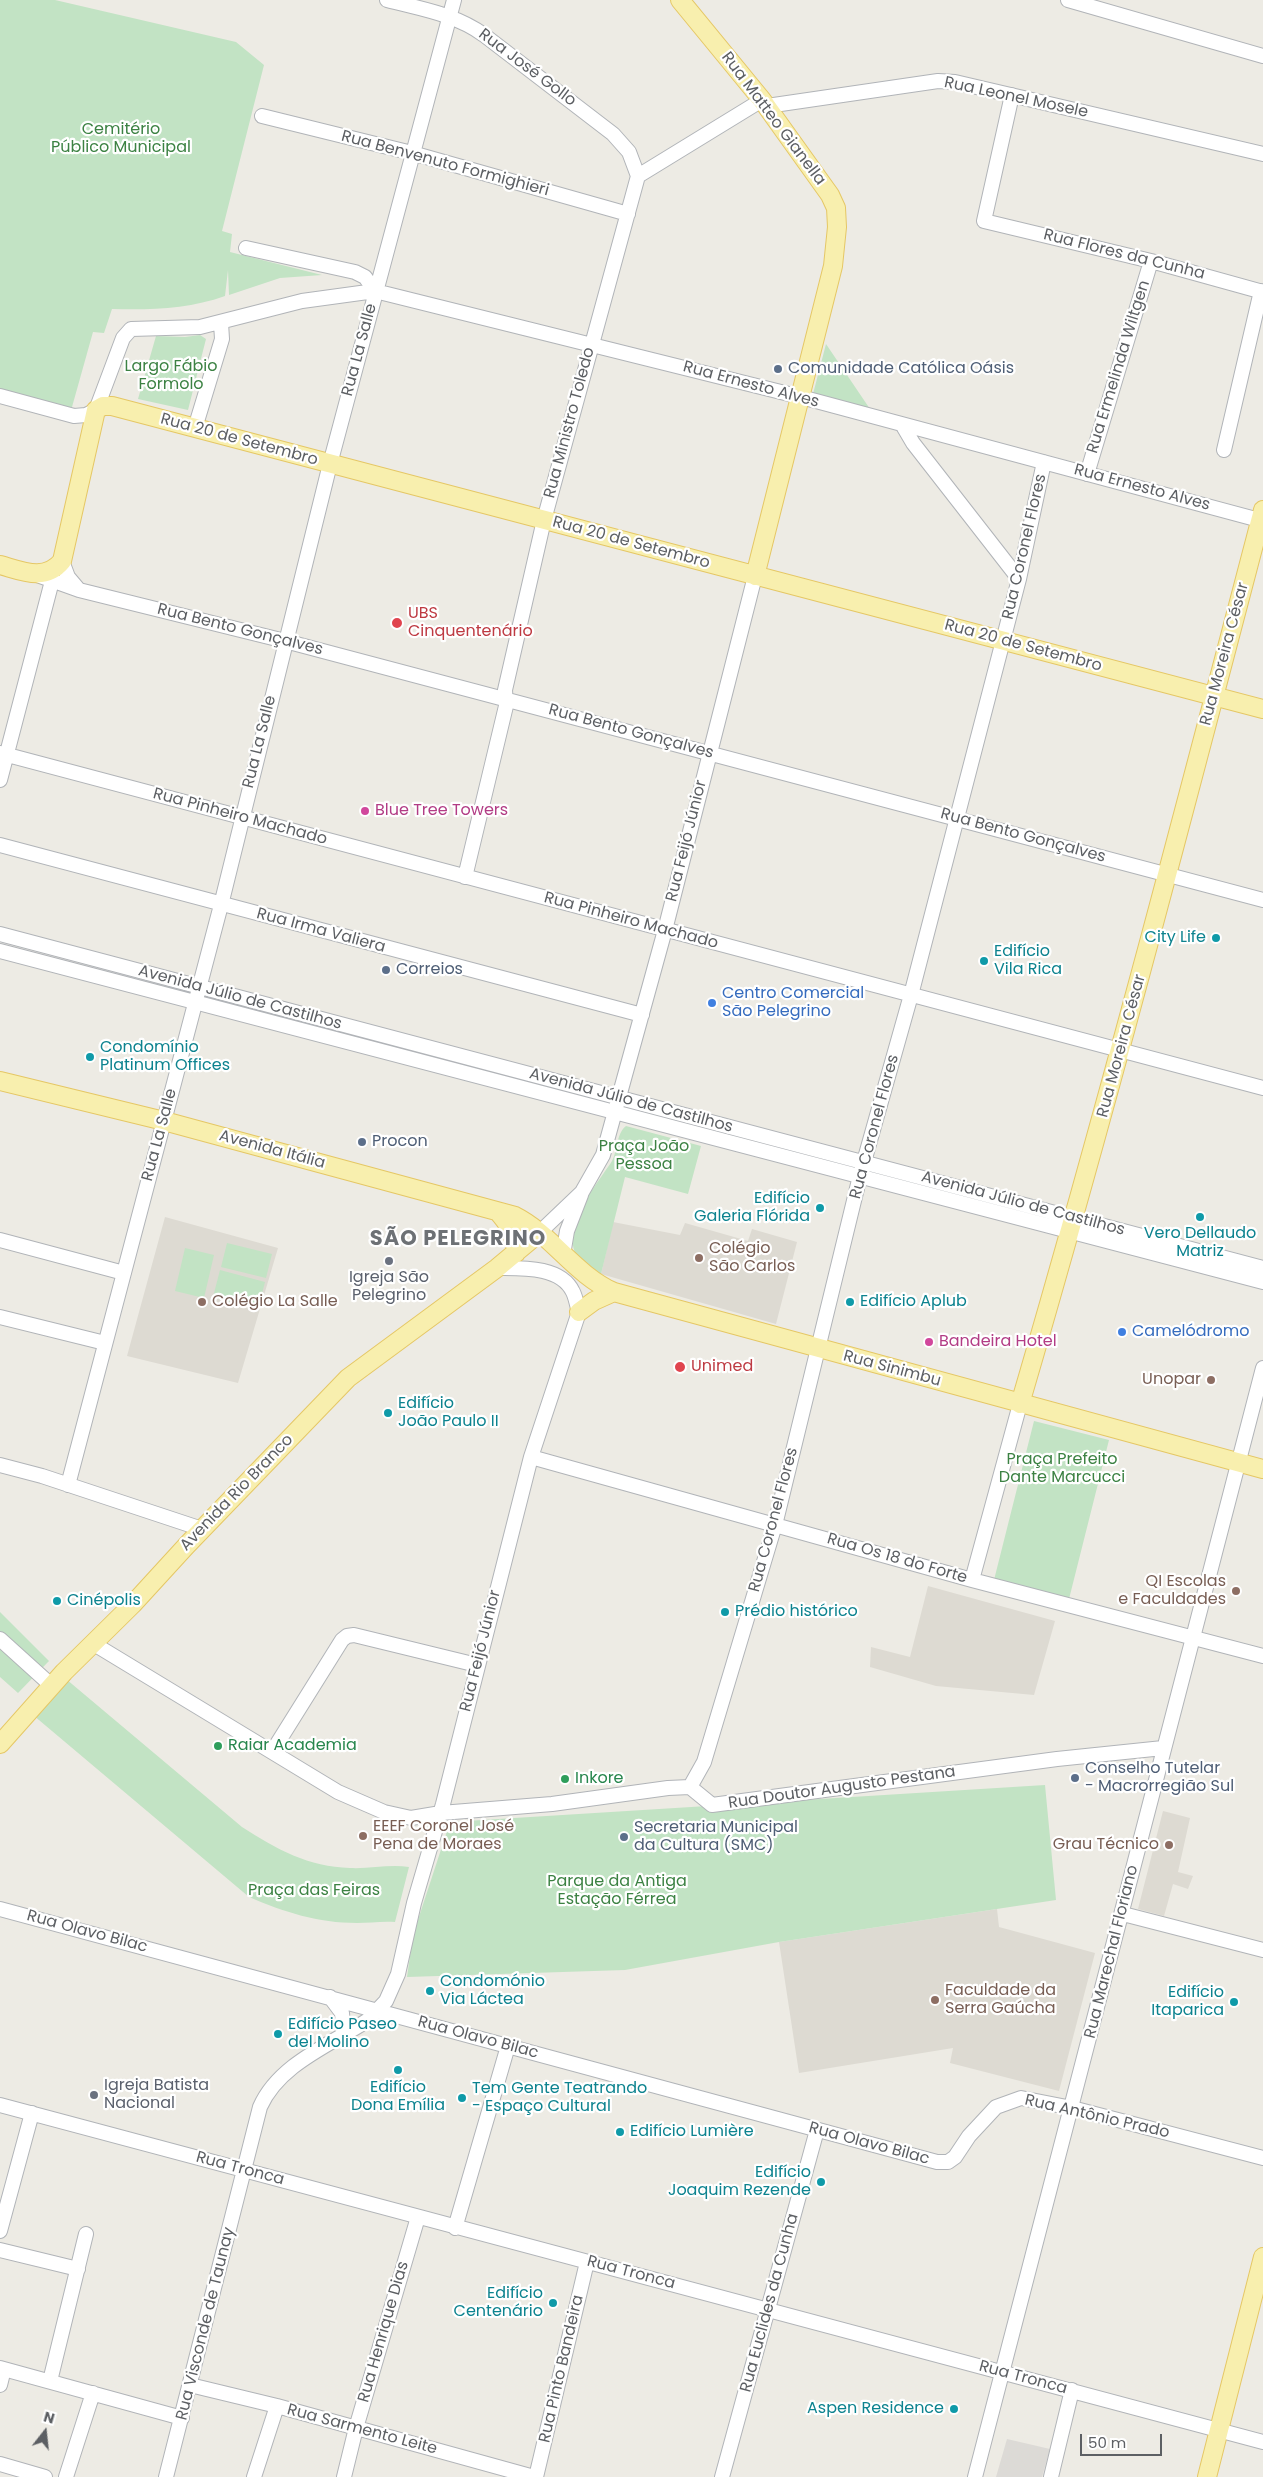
<!DOCTYPE html>
<meta charset="utf-8">
<style>
body{margin:0}
#map{position:relative;width:1263px;height:2477px;overflow:hidden;background:#edebe4;font-family:Poppins,sans-serif}
canvas{display:block}
.north{position:absolute;left:20px;top:2407px;width:50px;height:50px;-webkit-text-stroke:4px #fff;paint-order:stroke;rotate:16deg;font-size:14px;font-weight:700;line-height:20px;text-align:center;color:#5c5f63}
.north::after{content:'';display:block;margin:auto;width:18px;height:22px;background:#5c5f63;clip-path:polygon(50% 0,100% 100%,50% 72%,0 100%)}
.scale{position:absolute;left:1080px;top:2434px;width:82px;height:22px;box-sizing:border-box;border:2px solid #5c5f63;border-top:0;padding-left:6px;font-size:15px;line-height:18px;white-space:nowrap;color:#5c5f63;-webkit-text-stroke:4px #fff;paint-order:stroke}
</style>
<div id="map">
<canvas width="1263" height="2477"></canvas>
<div class="north">N</div>
<div class="scale">50 m</div>
</div>
<script>
const ctx = document.querySelector('canvas').getContext('2d');
ctx.lineJoin = 'round';
function fillPath(path, color) { ctx.fillStyle = color; ctx.fill(path, 'evenodd'); }
function strokePath(path, color, width, dash) { ctx.strokeStyle = color; ctx.lineWidth = width; ctx.lineCap = dash ? 'butt' : 'round'; ctx.setLineDash(dash || []); ctx.stroke(path); }
function drawText(font, color, halo, rows, align = 'center') {
  ctx.font = font + ' Poppins,sans-serif'; ctx.lineWidth = 4.5; ctx.setLineDash([]); ctx.textBaseline = 'middle'; ctx.strokeStyle = halo; ctx.fillStyle = color; for (const [text, x, y, turn = 0] of rows) {
    ctx.save(); ctx.translate(x, y); ctx.rotate((+turn || 0) * Math.PI / 180); ctx.textAlign = isNaN(turn) ? turn : align; if (halo) ctx.strokeText(text, 0, 0); ctx.fillText(text, 0, 0); ctx.restore();
  }
}
const industrial = new Path2D(`
 M1007 2439 1050 2449 1042 2477H996Z`);
const education = new Path2D(`
 M165 1217 278 1248 238 1383 127 1356Z
 M613 1222 680 1235 685 1223 748 1241 752 1229 797 1242 776 1324 601 1274Z
 M928 1586 1055 1621 1034 1695 936 1686 870 1667 871 1647 910 1657Z
 M1163 1811 1190 1818 1178 1872 1193 1876 1188 1889 1173 1884 1164 1916 1138 1909Z
 M997 1909 999 1927 1095 1953 1059 2091 950 2063 953 2048 799 2073 779 1942Z`);
const green = new Path2D(`
 M0 0H55L236 42 264 65 222 231 232 234 230 252 322 275 280 278 229 295 228 270 225 296C189 309 151 310 112 309L104 333 93 332 72 407 69 408 0 390Z
 M200 335 206 339 188 410 138 399 156 336 185 337Z
 M826 344 870 409 813 394Z
 M626 1126 701 1146 688 1194 625 1177 601 1274C591 1272 588 1270 582 1263 554 1233 596 1186 612 1161 618 1150 616 1134 626 1126Z
 M227 1243 272 1254 266 1278 221 1267Z
 M185 1248 214 1255 204 1298 175 1291Z
 M220 1270 265 1282 258 1309 213 1297Z
 M1034 1421 1109 1440 1069 1599 994 1580Z
 M0 1612 49 1661 18 1693 0 1677Z
 M66 1679 242 1827C276 1849 309 1867 350 1868 370 1869 390 1864 409 1867L395 1922C382 1921 369 1923 357 1923 318 1923 284 1912 249 1897L33 1715Z
 M1045 1785 1056 1900 779 1942 625 1970 407 1977 413 1935 450 1822Z`);
const minor = new Path2D(`
 M387 0C421 9 455 14 484 35L613 134 629 152 638 176
 M1068 0 1263 56
 M1012 95 984 221 1151 261 1263 292
 M767 106 938 81 955 82 1263 154
 M262 116 412 153 628 214
 M638 176 762 100
 M246 248 355 272 365 277 375 291 801 397 1263 521
 M0 396 74 416 86 415 96 410 123 338 131 329 200 327 302 301 375 291
 M903 426 913 443 1019 579
 M195 428 222 339 221 323
 M1224 450 1261 291
 M1087 474 1151 261
 M62 561 68 577 79 590
 M37 575 79 590 285 641 1263 900
 M0 753 1263 1088
 M0 780 52 581
 M0 845 642 1015
 M465 877 506 706 505 690 544 520 638 176
 M0 934 1263 1268
 M0 951 1263 1282
 M539 1233 582 1192 603 1155 665 930 755 576
 M0 1240 124 1273
 M563 1255 567 1231 581 1195
 M0 1317 105 1343
 M531 1457 972 1580 1263 1656
 M0 1465 42 1476 202 1529
 M68 1485 221 905 330 464 454 0
 M972 1580 1020 1404
 M0 1639 52 1686
 M94 1644 338 1792 384 1812 411 1818 441 1813 552 1804 668 1788 690 1787 712 1805 1057 1759 1163 1748
 M272 1752 342 1640 347 1636 354 1635 477 1665
 M690 1787 704 1762 775 1525 860 1176 911 995 1019 579 1044 462
 M0 1909 937 2162H948L955 2157 969 2136 996 2107 1021 2098 1072 2108 1263 2158
 M1123 1914 1263 1950
 M330 1997 342 2013 344 2036
 M0 2105 1263 2442
 M455 2228 508 2046
 M0 2231 32 2113
 M0 2250 78 2269
 M0 2368 182 2418
 M50 2381 86 2234
 M0 2385 4 2369
 M190 2385 277 2406 534 2477
 M0 2464 45 2477
 M66 2477 93 2393
 M166 2477 260 2107C279 2064 330 2045 368 2020L386 2001 398 1974 414 1903 443 1804 531 1457 579 1312C577 1306 576 1298 573 1292 561 1266 522 1268 497 1268
 M254 2477 277 2406
 M344 2477 356 2428 418 2217
 M536 2477 587 2262
 M722 2477 817 2130
 M975 2477 1263 1368
 M1051 2477 1072 2390`);
const major = new Path2D(`
 M680 0 762 100 830 195 836 208 837 227 833 266 755 576
 M0 565C22 571 45 582 62 561L96 410 103 406H112L1263 709
 M0 1081 164 1121 515 1216C551 1234 575 1275 614 1292L1263 1469
 M497 1211C509 1224 515 1235 516 1253
 M579 1312 594 1301 614 1292
 M1020 1404C1107 1107 1185 808 1263 510
 M0 1744 64 1672 133 1604 187 1545 348 1378 497 1268 539 1233
 M1207 2477 1263 2257`);
const markers = [
 [778,369,5,"#5c6f8a"],
 [397,623,6,"#e0444e"],
 [365,811,5,"#d1479c"],
 [1216,938,5,"#0f9aa8"],
 [984,961,5,"#0f9aa8"],
 [386,970,5,"#5c6f8a"],
 [712,1003,5,"#3f7fe0"],
 [90,1057,5,"#0f9aa8"],
 [362,1142,5,"#5c6f8a"],
 [820,1208,5,"#0f9aa8"],
 [1200,1217,5,"#0f9aa8"],
 [699,1258,5,"#8d6e63"],
 [389,1261,5,"#6b7280"],
 [202,1302,5,"#8d6e63"],
 [850,1302,5,"#0f9aa8"],
 [1122,1332,5,"#3f7fe0"],
 [929,1342,5,"#d1479c"],
 [680,1367,6,"#e0444e"],
 [1211,1380,5,"#8d6e63"],
 [388,1413,5,"#0f9aa8"],
 [1236,1591,5,"#8d6e63"],
 [57,1601,5,"#0f9aa8"],
 [725,1612,5,"#0f9aa8"],
 [218,1746,5,"#2e9e5b"],
 [1075,1778,5,"#5c6f8a"],
 [565,1779,5,"#2e9e5b"],
 [363,1836,5,"#8d6e63"],
 [624,1837,5,"#5c6f8a"],
 [1169,1845,5,"#8d6e63"],
 [430,1991,5,"#0f9aa8"],
 [935,2000,5,"#8d6e63"],
 [1234,2002,5,"#0f9aa8"],
 [278,2034,5,"#0f9aa8"],
 [398,2070,5,"#0f9aa8"],
 [94,2095,5,"#6b7280"],
 [462,2098,5,"#0f9aa8"],
 [620,2132,5,"#0f9aa8"],
 [821,2182,5,"#0f9aa8"],
 [553,2303,5,"#0f9aa8"],
 [954,2409,5,"#0f9aa8"]
];
const streetNames = [
 ["Rua José Gollo",527,68,37],
 ["Rua Leonel Mosele",1016,98,12],
 ["Rua Matteo Gianella",773,119,53],
 ["Rua Benvenuto Formighieri",445,164,15],
 ["Rua Flores da Cunha",1124,255,14],
 ["Rua La Salle",360,350,-75],
 ["Rua Ermelinda Wiltgen",1119,367,-73],
 ["Rua Ernesto Alves",751,385,15],
 ["Rua Ministro Toledo",570,423,-75],
 ["Rua 20 de Setembro",239,440,15],
 ["Rua Ernesto Alves",1142,488,15],
 ["Rua 20 de Setembro",631,543,15],
 ["Rua Coronel Flores",1025,547,-77],
 ["Rua Bento Gonçalves",240,630,14],
 ["Rua 20 de Setembro",1023,646,15],
 ["Rua Moreira César",1225,654,-75],
 ["Rua Bento Gonçalves",631,732,15],
 ["Rua La Salle",260,742,-76],
 ["Rua Pinheiro Machado",240,817,15],
 ["Rua Bento Gonçalves",1023,836,15],
 ["Rua Feijó Júnior",687,841,-76],
 ["Rua Pinheiro Machado",631,921,15],
 ["Rua Irma Valiera",321,931,15],
 ["Avenida Júlio de Castilhos",240,998,15],
 ["Rua Moreira César",1122,1046,-75],
 ["Avenida Júlio de Castilhos",631,1101,15],
 ["Rua Coronel Flores",875,1127,-75],
 ["Rua La Salle",160,1135,-75],
 ["Avenida Itália",272,1150,15],
 ["Avenida Júlio de Castilhos",1023,1204,15],
 ["Rua Sinimbu",892,1369,15],
 ["Avenida Rio Branco",237,1493,-46],
 ["Rua Coronel Flores",774,1520,-75],
 ["Rua Os 18 do Forte",897,1559,16],
 ["Rua Feijó Júnior",481,1651,-76],
 ["Rua Doutor Augusto Pestana",842,1788,-8],
 ["Rua Olavo Bilac",87,1932,15],
 ["Rua Marechal Floriano",1112,1952,-76],
 ["Rua Olavo Bilac",478,2038,15],
 ["Rua Antônio Prado",1097,2117,13],
 ["Rua Olavo Bilac",869,2144,15],
 ["Rua Tronca",240,2169,15],
 ["Rua Tronca",631,2273,15],
 ["Rua Euclides da Cunha",770,2303,-75],
 ["Rua Visconde de Taunay",206,2324,-76],
 ["Rua Henrique Dias",384,2332,-74],
 ["Rua Pinto Bandeira",562,2369,-77],
 ["Rua Tronca",1023,2378,15],
 ["Rua Sarmento Leite",362,2430,15]
];
const parkNames = [
 ["Cemitério",121,130],
 ["Público Municipal",121,148],
 ["Largo Fábio",171,367],
 ["Formolo",171,385],
 ["Praça João",644,1147],
 ["Pessoa",644,1165],
 ["Praça Prefeito",1062,1460],
 ["Dante Marcucci",1062,1478],
 ["Parque da Antiga",617,1882],
 ["Estação Férrea",617,1900],
 ["Praça das Feiras",314,1891]
];
const serviceNames = [
 ["Comunidade Católica Oásis",788,369],
 ["Correios",396,970],
 ["Procon",372,1142],
 ["Conselho Tutelar",1085,1769],
 ["- Macrorregião Sul",1085,1787],
 ["Secretaria Municipal",634,1828],
 ["da Cultura (SMC)",634,1846]
];
const healthNames = [
 ["UBS",408,614],
 ["Cinquentenário",408,632],
 ["Unimed",691,1367]
];
const hotelNames = [
 ["Blue Tree Towers",375,811],
 ["Bandeira Hotel",939,1342]
];
const cultureNames = [
 ["City Life",1206,938,"right"],
 ["Edifício",994,952],
 ["Vila Rica",994,970],
 ["Condomínio",100,1048],
 ["Platinum Offices",100,1066],
 ["Edifício",810,1199,"right"],
 ["Galeria Flórida",810,1217,"right"],
 ["Vero Dellaudo",1200,1234,"center"],
 ["Matriz",1200,1252,"center"],
 ["Edifício Aplub",860,1302],
 ["Edifício",398,1404],
 ["João Paulo II",398,1422],
 ["Cinépolis",67,1601],
 ["Prédio histórico",735,1612],
 ["Condomónio",440,1982],
 ["Via Láctea",440,2000],
 ["Edifício",1224,1993,"right"],
 ["Itaparica",1224,2011,"right"],
 ["Edifício Paseo",288,2025],
 ["del Molino",288,2043],
 ["Edifício",398,2088,"center"],
 ["Dona Emília",398,2106,"center"],
 ["Tem Gente Teatrando",472,2089],
 ["- Espaço Cultural",472,2107],
 ["Edifício Lumière",630,2132],
 ["Edifício",811,2173,"right"],
 ["Joaquim Rezende",811,2191,"right"],
 ["Edifício",543,2294,"right"],
 ["Centenário",543,2312,"right"],
 ["Aspen Residence",944,2409,"right"]
];
const shopNames = [
 ["Centro Comercial",722,994],
 ["São Pelegrino",722,1012],
 ["Camelódromo",1132,1332]
];
const educationNames = [
 ["Colégio",709,1249],
 ["São Carlos",709,1267],
 ["Colégio La Salle",212,1302],
 ["Unopar",1201,1380,"right"],
 ["QI Escolas",1226,1582,"right"],
 ["e Faculdades",1226,1600,"right"],
 ["EEEF Coronel José",373,1827],
 ["Pena de Moraes",373,1845],
 ["Grau Técnico",1159,1845,"right"],
 ["Faculdade da",945,1991],
 ["Serra Gaúcha",945,2009]
];
const worshipNames = [
 ["Igreja São",389,1278],
 ["Pelegrino",389,1296],
 ["Igreja Batista",104,2086,"left"],
 ["Nacional",104,2104,"left"]
];
const leisureNames = [
 ["Raiar Academia",228,1746],
 ["Inkore",575,1779]
];
const districtNames = [
 ["SÃO PELEGRINO",458,1240]
];
fillPath(industrial, '#dcdad6');
fillPath(education, '#dddad2');
fillPath(green, '#c2e3c4');
strokePath(minor, '#b1b4b8', 16);
strokePath(major, '#e5c765', 20);
strokePath(minor, '#fff', 14);
strokePath(major, '#f8efae', 18);
for (const [x, y, r, color] of markers) { const dot = new Path2D(); dot.arc(x, y, r, 0, 2 * Math.PI); ctx.fillStyle = color; ctx.fill(dot); strokePath(dot, '#fff', 2); }
drawText('16px', '#5c5f63', '#fff', streetNames);
drawText('16px', '#3c8243', '#fff', parkNames);
drawText('16px', '#4e5e75', '#fff', serviceNames, 'left');
drawText('16px', '#be3a42', '#fff', healthNames, 'left');
drawText('16px', '#b23c85', '#fff', hotelNames, 'left');
drawText('16px', '#0d838f', '#fff', cultureNames, 'left');
drawText('16px', '#366cbe', '#fff', shopNames, 'left');
drawText('16px', '#785e54', '#fff', educationNames, 'left');
drawText('16px', '#5b616d', '#fff', worshipNames);
drawText('16px', '#27864d', '#fff', leisureNames, 'left');
ctx.letterSpacing = '1px';
drawText('bold 21px', '#6d7175', '#fff', districtNames);
ctx.letterSpacing = '0px';
</script>
